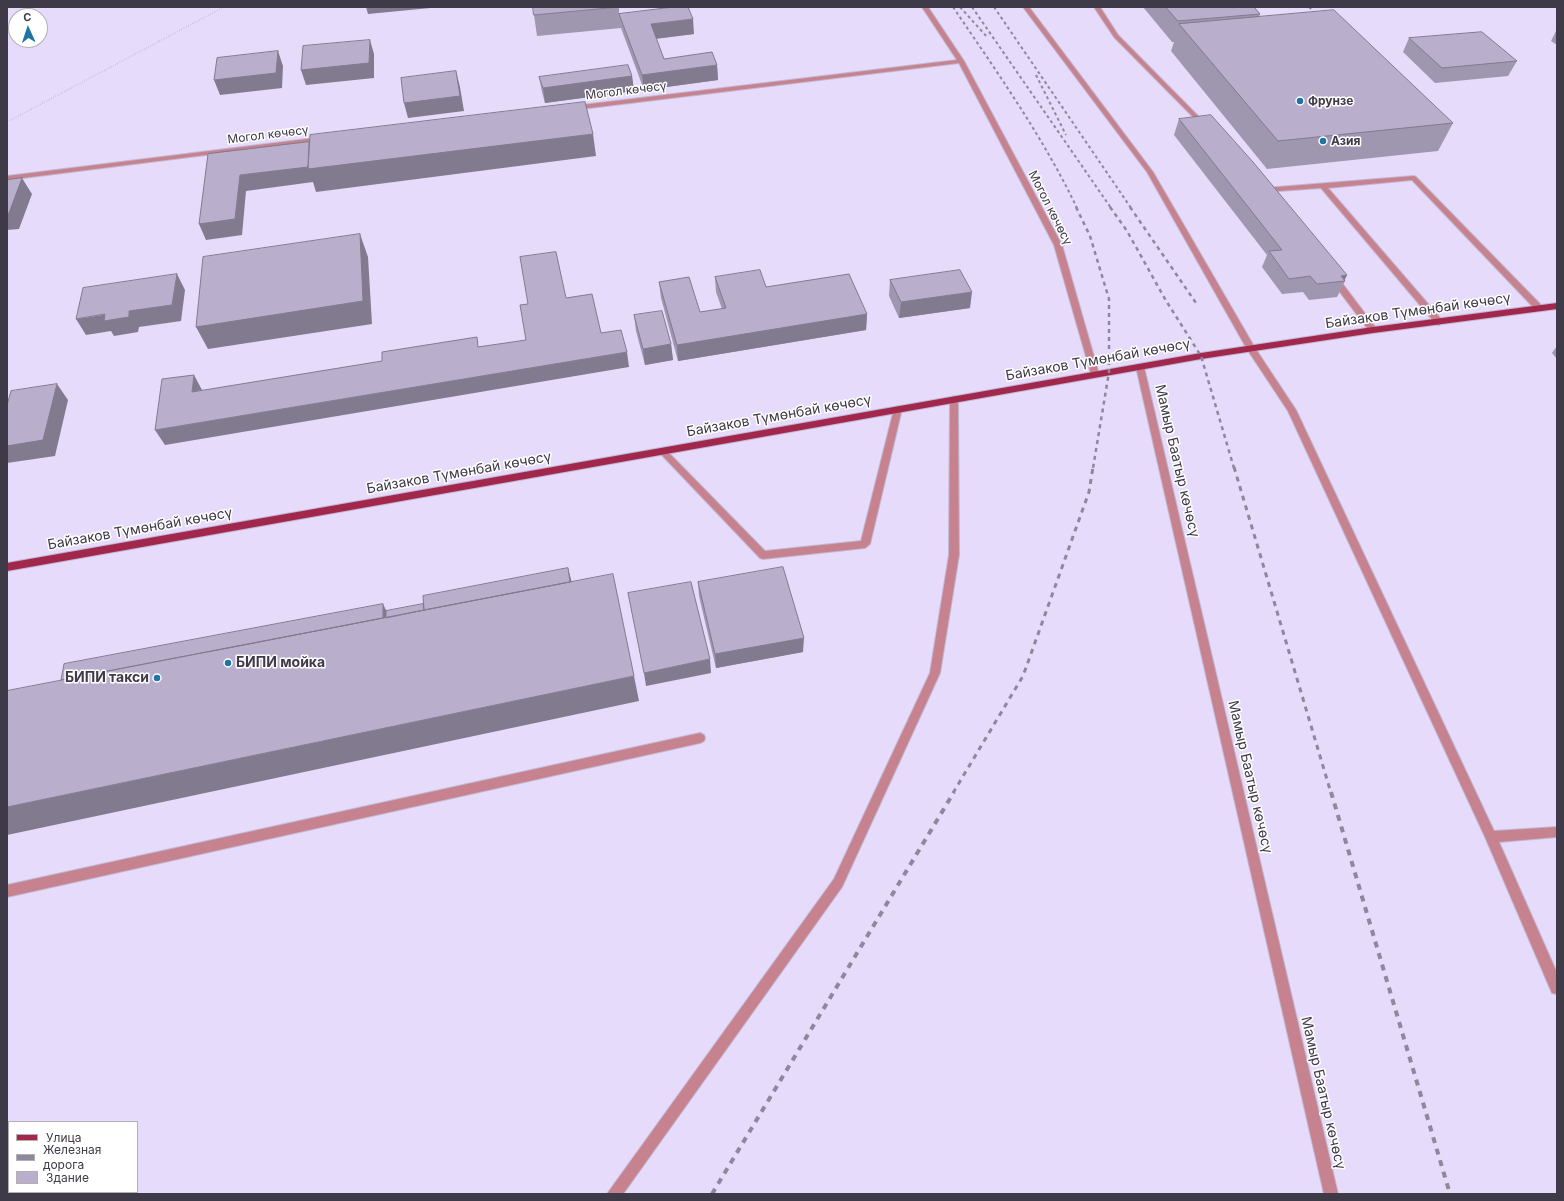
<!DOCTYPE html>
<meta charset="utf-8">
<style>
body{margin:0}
#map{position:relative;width:1564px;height:1201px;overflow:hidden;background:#e6dbfa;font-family:Inter,sans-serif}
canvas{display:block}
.frame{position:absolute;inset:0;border:8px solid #3f3a47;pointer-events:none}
.legend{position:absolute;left:8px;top:1121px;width:130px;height:72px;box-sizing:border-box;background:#fff;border:1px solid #b2b0b5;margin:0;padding:5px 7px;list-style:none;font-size:12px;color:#3f3a47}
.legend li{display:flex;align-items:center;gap:8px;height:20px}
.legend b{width:20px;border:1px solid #b2b0b5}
.north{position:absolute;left:8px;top:8px;width:40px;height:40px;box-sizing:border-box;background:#fff;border:1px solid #b2b0b5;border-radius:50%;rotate:357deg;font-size:11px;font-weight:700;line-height:16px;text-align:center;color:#3f3a47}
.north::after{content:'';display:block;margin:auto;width:14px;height:18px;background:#2074a4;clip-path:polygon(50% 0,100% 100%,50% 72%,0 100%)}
</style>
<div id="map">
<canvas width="1564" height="1201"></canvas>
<div class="frame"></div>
<ul class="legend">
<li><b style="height:5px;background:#a2274c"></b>Улица</li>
<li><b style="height:5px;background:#8f879d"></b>Железная дорога</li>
<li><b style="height:11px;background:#b9afcc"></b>Здание</li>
</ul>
<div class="north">С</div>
</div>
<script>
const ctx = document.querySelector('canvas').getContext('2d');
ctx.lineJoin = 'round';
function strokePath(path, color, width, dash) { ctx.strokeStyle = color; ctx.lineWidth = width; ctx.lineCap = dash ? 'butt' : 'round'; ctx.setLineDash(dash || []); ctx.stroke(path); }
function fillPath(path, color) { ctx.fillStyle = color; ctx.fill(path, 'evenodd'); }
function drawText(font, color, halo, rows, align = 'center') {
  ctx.font = font + ' Inter,sans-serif'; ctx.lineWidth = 3; ctx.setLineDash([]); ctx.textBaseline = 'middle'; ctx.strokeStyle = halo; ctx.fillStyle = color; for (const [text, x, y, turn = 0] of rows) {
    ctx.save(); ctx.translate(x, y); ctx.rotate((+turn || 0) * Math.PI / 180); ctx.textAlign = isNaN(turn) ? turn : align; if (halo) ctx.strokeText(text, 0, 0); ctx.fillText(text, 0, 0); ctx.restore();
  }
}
const path = new Path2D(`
 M7 122 224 7`);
const minor = new Path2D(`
 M922 7H928L964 61 1062 245 1099 374 1098 376 1095 377 1091 374 1054 245 959 63 573 110 570 108 573 106 957 60Z
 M1023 7H1029L1153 172 1255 348 1296 410 1494 831 1557 827V837L1499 842 1557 973V994L1552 993 1486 839 1288 411 1247 349 1147 172Z
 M1094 7H1100L1118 35 1207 125V127H1203L1114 37Z
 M323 137 325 138V140L7 180V176Z
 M1414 176 1416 177 1542 306V310H1536L1412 180 1328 188 1442 320 1443 322 1439 325 1436 324 1321 188 1265 192 1261 190 1265 188Z
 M1330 275H1336L1376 328V332H1370L1330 279Z
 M1140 364 1144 367 1338 1194H1324L1136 367Z
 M954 396 958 399 959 555 940 673 842 887 623 1194H607L834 879 930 673 949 555 950 399Z
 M898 406 902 409 870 544 865 548 763 559 760 558 658 451 659 449H665L765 551 861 541 894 409Z
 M700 733 704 735 705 738 704 741 700 743 7 897V885Z`);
const major = new Path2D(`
 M1557 303V309L1373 333 1201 359 7 571V563L1201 353 1373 327Z`);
const railFar3 = new Path2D(`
 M953 7C997 72 1043 137 1077 208
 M960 7 988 38
 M972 7 1111 208
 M994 7 1131 208
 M1309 7 1322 20
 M1036 75 1066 135`);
const railFar2 = new Path2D(`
 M1076 207 1090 236 1109 299V372L1093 468
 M1110 207 1127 231 1165 299 1201 356 1234 468
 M1130 207 1196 303`);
const railFar1 = new Path2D(`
 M1234 467 1331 793
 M953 793 1023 676 1089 492 1093 467`);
const rail = new Path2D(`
 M1331 792 1450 1194
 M712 1194 954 792`);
const wall = new Path2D(`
 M619 7V14L694 34 656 39 664 59 717 65 718 80 644 90 621 28 537 36 534 15Z
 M1143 7H1254L1260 14 1259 17 1453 123 1438 151 1267 169 1171 51 1174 42H1172Z
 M1557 29V45L1551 41Z
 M1409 38 1517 61 1508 76 1435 83 1403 52Z
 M632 76 634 91 545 103 542 92 539 77Z
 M1179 119 1347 275 1344 281H1345L1337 297 1309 300 1303 292 1282 294 1262 267 1267 255 1174 135Z
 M715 277 766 287 867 314 866 330 678 361 661 298 659 282 700 312 722 309 716 292Z
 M890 280 970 308 899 318 889 296Z
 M634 315 671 344 673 360 645 365 636 331Z
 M1557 346V359L1552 353Z
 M698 582 803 652 716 668 699 596Z`);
const shadedWall = new Path2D(`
 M366 7H441L368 14Z
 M693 19 694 34 652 39 651 24Z
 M370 40 374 54V78L306 85 301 70Z
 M278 51 283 66 282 88 220 95 214 80Z
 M717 65 718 80 644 90 642 75Z
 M456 71 460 87 464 111 408 118 404 103Z
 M632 76 634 91 545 103 543 88Z
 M593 134 596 156 316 192 313 182 246 191 242 235 206 240 199 224 240 175 311 166Z
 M22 178 32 194 19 229 7 230V214Z
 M360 234 368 257 372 324 208 349 196 327Z
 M177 274 185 290 181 321 139 327 138 332 114 336 111 331 86 335 76 319 129 311Z
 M1347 275 1344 281 1341 276Z
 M972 292 970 308 899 318 901 302Z
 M867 314 866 330 678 361 677 345Z
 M671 344 673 360 645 365 643 349Z
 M627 352 629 367 165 445 155 430Z
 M194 375 202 390 192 392Z
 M57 384 68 400 55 456 7 463V446Z
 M568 568 572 583 58 694 383 604 390 618Z
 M804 638 803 652 716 668 715 654Z
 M710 659 711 673 646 686 644 673Z
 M634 676 639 701 7 835V807Z`);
const building = new Path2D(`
 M533 7H619L534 15Z
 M674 7H688L693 19 651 24 664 59 712 52 717 65 642 75 619 14Z
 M1166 7H1254L1260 14 1178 21Z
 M1334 10 1453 123 1278 141 1179 24Z
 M1482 32 1517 61 1442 68 1409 38Z
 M370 40 369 63 301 70 303 46Z
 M278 51 276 73 214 80 217 58Z
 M628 65 632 76 543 88 539 77Z
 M456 71 460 96 404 103 401 78Z
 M585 102 593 134 308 169 310 135Z
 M1211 115 1253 162 1347 275 1341 276 1345 281 1317 284 1310 276 1289 279 1269 251 1282 250 1179 119Z
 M309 142 308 167 240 175 235 219 199 224 208 154Z
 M22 178 9 213 7 214V180Z
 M360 234 363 301 196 327 203 257Z
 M556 252 566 298 592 294 601 333 621 330 627 352 155 430 162 379 194 375 192 392 382 361V352L477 337 478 347 526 340 520 305 528 304 520 257Z
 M760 270 766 287 849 274 867 314 677 345 659 282 689 277 700 312 726 308 715 277Z
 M960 270 972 292 901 302 890 280Z
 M177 274 172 305 129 311V317L104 321 105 314 76 319 83 288Z
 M662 311 671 344 643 349 634 315Z
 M57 384 43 440 7 446V405L11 391Z
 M783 567 804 638 715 654 698 582Z
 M568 568 570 582 424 610 423 596Z
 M613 574 634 676 7 807V691Z
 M691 582 710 659 644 673 628 593Z
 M383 604V618L61 680 64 664Z
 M423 604 424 610 386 618V611Z`);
const markers = [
 [1300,101,4,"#2074a4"],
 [1323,141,4,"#2074a4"],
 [228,663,4,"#2074a4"],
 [157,678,4,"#2074a4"]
];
const farStreetnames = [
 ["Могол көчөсү",626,91,-7],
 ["Могол көчөсү",268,135,-7],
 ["Могол көчөсү",1050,208,63]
];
const farPoinames = [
 ["Фрунзе",1308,101],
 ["Азия",1331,141]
];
const streetNames = [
 ["Байзаков Түмөнбай көчөсү",1418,311,-8],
 ["Байзаков Түмөнбай көчөсү",1098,360,-10],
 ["Байзаков Түмөнбай көчөсү",779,416,-10],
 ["Мамыр Баатыр көчөсү",1177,461,77],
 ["Байзаков Түмөнбай көчөсү",459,473,-10],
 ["Байзаков Түмөнбай көчөсү",140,529,-10],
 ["Мамыр Баатыр көчөсү",1250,777,77],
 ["Мамыр Баатыр көчөсү",1323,1093,77]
];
const poiNames = [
 ["БИПИ мойка",236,663],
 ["БИПИ такси",149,678,"right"]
];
strokePath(minor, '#c1b8d3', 2);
strokePath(major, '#c1b8d3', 2);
strokePath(path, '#afa6bf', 1.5, [0.5, 2]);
fillPath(minor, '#c6838f');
fillPath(major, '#a2274c');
strokePath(railFar3, '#8f879d', 2, [3, 3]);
strokePath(railFar2, '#8f879d', 2.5, [4, 4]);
strokePath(railFar1, '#8f879d', 3, [5, 5]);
strokePath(rail, '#8f879d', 4, [6, 6]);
fillPath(wall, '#9f96af');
fillPath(shadedWall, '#827a8f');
fillPath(building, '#b9afcc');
strokePath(building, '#827a8f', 1);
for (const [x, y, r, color] of markers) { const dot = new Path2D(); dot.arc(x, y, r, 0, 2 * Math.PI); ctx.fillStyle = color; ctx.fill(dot); strokePath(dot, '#fff', 1.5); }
drawText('12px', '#3f3a47', '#fff', farStreetnames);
drawText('bold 12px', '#3f3a47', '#fff', farPoinames, 'left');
drawText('14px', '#3f3a47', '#fff', streetNames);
drawText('bold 14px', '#3f3a47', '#fff', poiNames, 'left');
</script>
